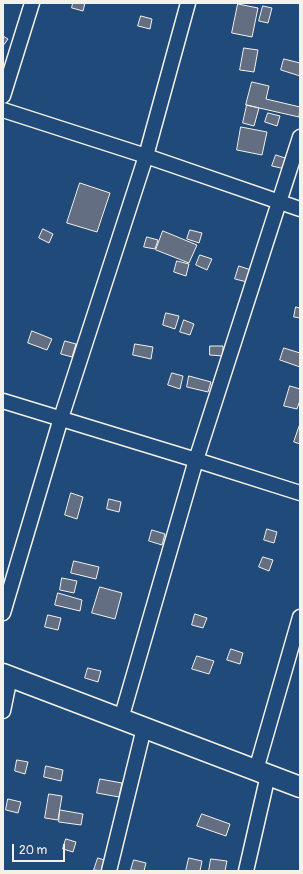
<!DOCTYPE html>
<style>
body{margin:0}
#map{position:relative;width:303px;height:874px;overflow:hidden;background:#1f4a7a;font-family:Pangolin,sans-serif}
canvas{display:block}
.frame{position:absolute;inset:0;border:4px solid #f4f1e8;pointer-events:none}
.scale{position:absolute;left:12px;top:844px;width:53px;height:18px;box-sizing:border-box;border:2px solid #f4f1e8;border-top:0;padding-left:5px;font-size:12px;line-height:14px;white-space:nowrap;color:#f4f1e8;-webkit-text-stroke:3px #1f4a7a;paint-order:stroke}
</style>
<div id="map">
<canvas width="303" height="874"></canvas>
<div class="frame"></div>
<div class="scale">20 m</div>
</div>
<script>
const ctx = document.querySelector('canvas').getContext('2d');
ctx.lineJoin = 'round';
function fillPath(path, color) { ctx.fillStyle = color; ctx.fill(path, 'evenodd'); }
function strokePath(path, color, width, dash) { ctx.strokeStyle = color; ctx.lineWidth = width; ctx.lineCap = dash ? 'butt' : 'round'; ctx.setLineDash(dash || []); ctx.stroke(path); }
const building = new Path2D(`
 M73 3H85L83 11 72 8Z
 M238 4 258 8 252 37 232 33Z
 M263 6 272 8 268 23 259 21Z
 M141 16 152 19 150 29 138 26Z
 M3 36 8 39 3 46Z
 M244 48 258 50 254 72 240 70Z
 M284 59 300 63V76L281 70Z
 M252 82 269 86 266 99 300 107 299 117 246 105Z
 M247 105 259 108 254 126 243 123Z
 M268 113 280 116 277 126 265 122Z
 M241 127 267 132 262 155 237 150Z
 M276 155 288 159 285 169 272 166Z
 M80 183 110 193 97 232 67 223Z
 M43 229 53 234 49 243 39 238Z
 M190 230 202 233 199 243 187 239Z
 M163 231 197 245 189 263 156 250Z
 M147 237 158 240 155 249 144 247Z
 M200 255 212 259 207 270 196 265Z
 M177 261 189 264 186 276 174 272Z
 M239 266 251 270 247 282 235 279Z
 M296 307 300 308V318L294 317Z
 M166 313 179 316 175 329 163 325Z
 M184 320 194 324 190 335 180 332Z
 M32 331 52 339 47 350 28 343Z
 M65 341 76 344 72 357 61 354Z
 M135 344 153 347 151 359 133 355Z
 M210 346H223V356L210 355Z
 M284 348 300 353V367L280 360Z
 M172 373 183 376 180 389 168 385Z
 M189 376 211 382 208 392 187 387Z
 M290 386 300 389V400L297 409 284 406Z
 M300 424V444L294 442Z
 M71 493 83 497 77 519 65 515Z
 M109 499 121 502 119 512 107 509Z
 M267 529 277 532 274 543 264 540Z
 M152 530 165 534 162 545 149 541Z
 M263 557 273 560 269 571 259 567Z
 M74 561 99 567 96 579 71 573Z
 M62 578 77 581 74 593 60 590Z
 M100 587 122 593 115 619 92 613Z
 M58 593 82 600 80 611 55 605Z
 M195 614 207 618 203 628 192 625Z
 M48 615 61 618 58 630 45 627Z
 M231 649 243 653 240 664 227 660Z
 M197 656 214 661 209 674 192 669Z
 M88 668 101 671 98 682 85 678Z
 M17 760 28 762 25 774 15 771Z
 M46 766 63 770 61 781 44 777Z
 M100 779 122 783 119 797 97 793Z
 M49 794 62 796 58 820 45 818Z
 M8 799 21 802 18 813 6 810Z
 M60 810 83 814 81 825 59 822Z
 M202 814 230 824 226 836 197 826Z
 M66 839 76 842 73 852 63 849Z
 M98 858 107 861 104 871 94 870Z
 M189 858 202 861 200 871H186Z
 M211 859 227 861 225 871H209Z
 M134 860 146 863 144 871 131 870Z`);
const street = new Path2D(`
 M3 96 32 3
 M3 110 146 156 300 209
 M3 401 196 460 300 493
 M3 613 61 418 146 156 188 3
 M3 711 10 677
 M121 719 196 460 300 137
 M256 770 300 617
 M109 871 144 728
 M246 871 268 775`);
const secondary = new Path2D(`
 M3 674 300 787`);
fillPath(building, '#636e83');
strokePath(building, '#f4f1e8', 1);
strokePath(street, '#f4f1e8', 17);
strokePath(secondary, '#f4f1e8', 23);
strokePath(street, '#1f4a7a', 14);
strokePath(secondary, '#1f4a7a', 20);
</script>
